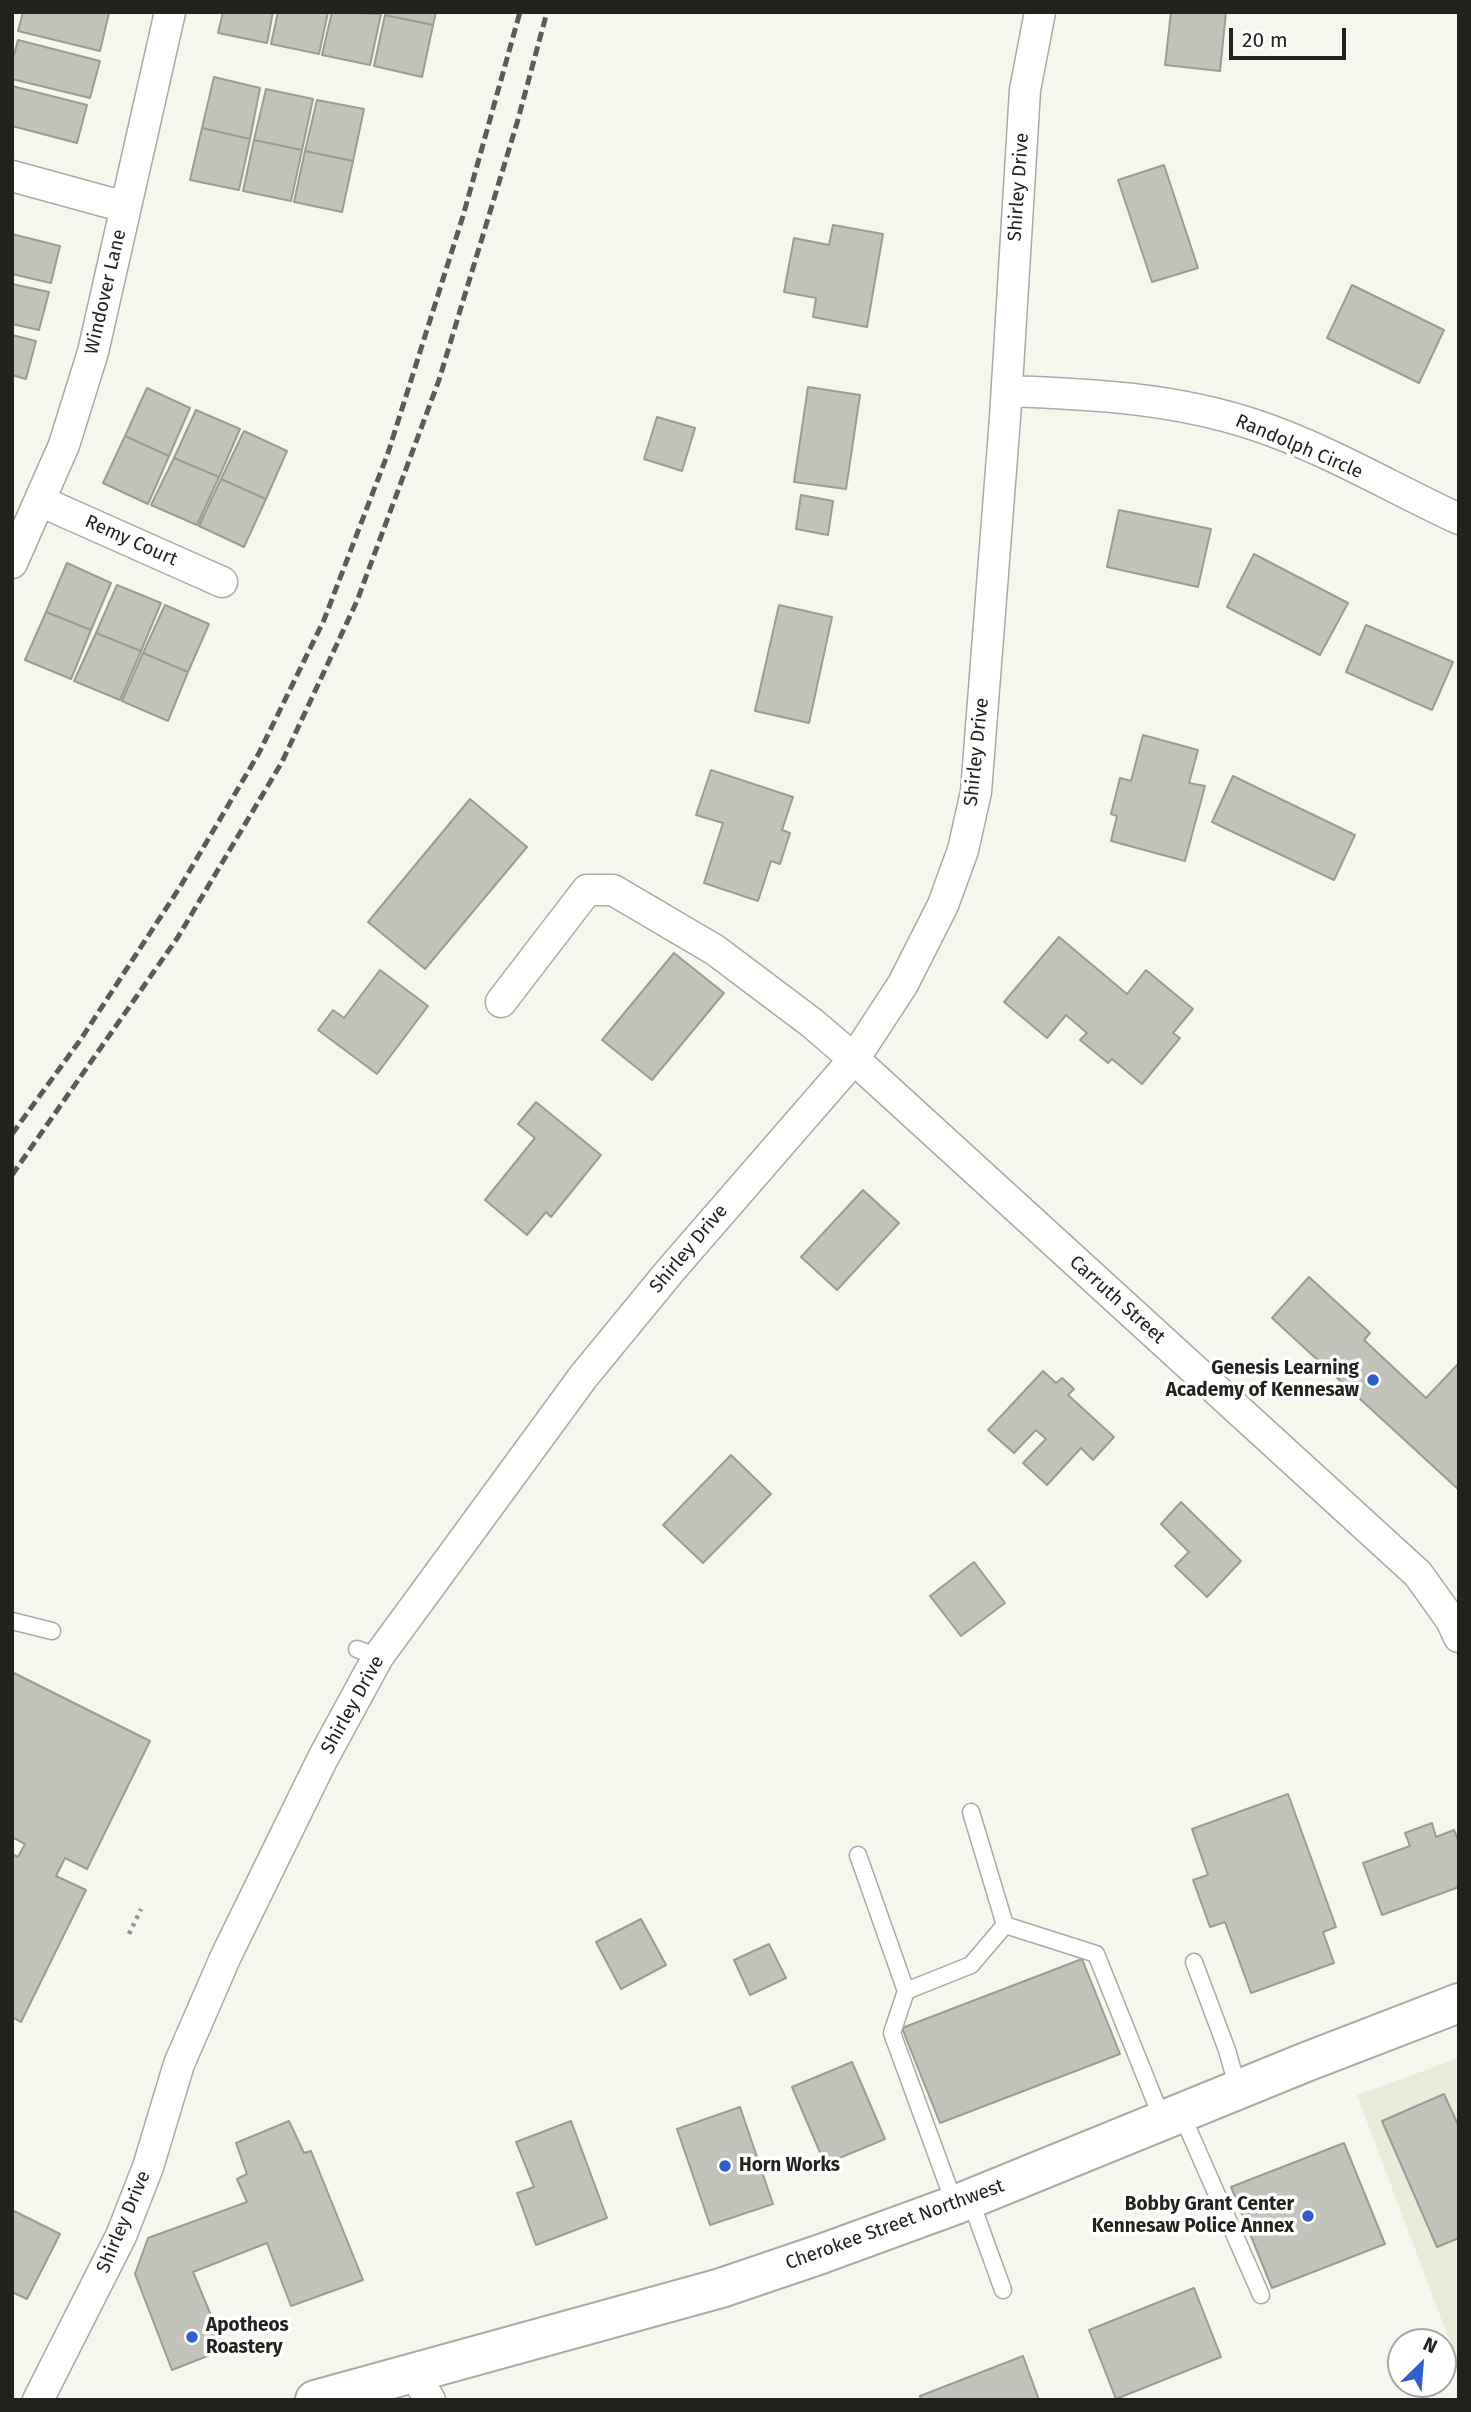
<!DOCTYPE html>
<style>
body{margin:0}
#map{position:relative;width:1471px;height:2412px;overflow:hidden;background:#f5f6ed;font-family:"Fira Sans",sans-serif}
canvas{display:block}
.frame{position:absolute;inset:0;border:14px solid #22231f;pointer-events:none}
.north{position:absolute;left:1387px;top:2328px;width:70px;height:70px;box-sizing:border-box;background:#fff;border:2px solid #a7a7a5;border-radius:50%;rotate:25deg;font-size:19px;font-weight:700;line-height:28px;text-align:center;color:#22231f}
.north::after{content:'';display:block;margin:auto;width:24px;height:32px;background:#2f5ecd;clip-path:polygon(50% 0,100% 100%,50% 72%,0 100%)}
.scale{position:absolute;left:1229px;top:28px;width:117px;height:32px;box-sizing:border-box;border:4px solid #22231f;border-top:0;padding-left:9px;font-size:21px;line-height:24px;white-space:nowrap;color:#22231f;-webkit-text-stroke:5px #fff;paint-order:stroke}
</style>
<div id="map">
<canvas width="1471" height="2412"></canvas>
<div class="frame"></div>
<div class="north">N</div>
<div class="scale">20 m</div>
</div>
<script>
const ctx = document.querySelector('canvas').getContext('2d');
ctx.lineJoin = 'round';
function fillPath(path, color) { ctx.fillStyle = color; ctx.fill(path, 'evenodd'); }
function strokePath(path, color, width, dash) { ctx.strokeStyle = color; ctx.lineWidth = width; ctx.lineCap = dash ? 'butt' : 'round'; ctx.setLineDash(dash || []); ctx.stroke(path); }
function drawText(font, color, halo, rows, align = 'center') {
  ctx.font = font + ' "Fira Sans",sans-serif'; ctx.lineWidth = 7; ctx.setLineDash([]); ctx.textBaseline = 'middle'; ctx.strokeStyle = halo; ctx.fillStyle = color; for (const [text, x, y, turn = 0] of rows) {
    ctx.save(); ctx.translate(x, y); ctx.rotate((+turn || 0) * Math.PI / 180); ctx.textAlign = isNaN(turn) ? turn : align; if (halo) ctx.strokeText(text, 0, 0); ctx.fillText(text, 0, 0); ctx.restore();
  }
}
const built = new Path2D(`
 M1459 2058V2366L1357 2095Z`);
const building = new Path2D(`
 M23 12 109 13 100 51 18 31Z
 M223 12H273L267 43 218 33Z
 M278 12H328L319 54 271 44Z
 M332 12 381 14 370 65 322 55Z
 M386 12H436L433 25 385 15Z
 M1171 12H1226L1220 71 1165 65Z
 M385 15 433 25 422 77 374 66Z
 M18 40 100 61 90 98 12 79V62Z
 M214 77 260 88 250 139 202 128Z
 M12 86 87 105 77 143 12 126Z
 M266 89 313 99 302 150 254 140Z
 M317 100 364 109 353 161 305 151Z
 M202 128 250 139 239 190 190 180Z
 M254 140 302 150 291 201 243 191Z
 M305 151 353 161 342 212 294 202Z
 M1164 165 1198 268 1152 282 1118 180Z
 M833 225 883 234 867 327 813 317 816 298 784 292 794 238 829 245Z
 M12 234 60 246 51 283 12 274Z
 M12 284 49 292 39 330 12 324Z
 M1352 285 1444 330 1419 383 1327 338Z
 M12 335 36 341 26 379 12 375Z
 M808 387 860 395 846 489 794 482Z
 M147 388 190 408 169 456 125 436Z
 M196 410 240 429 219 477 174 458Z
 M657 417 695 428 682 471 644 459Z
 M244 431 287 451 266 499 221 479Z
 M125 436 169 456 148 504 103 483Z
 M174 458 219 477 197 525 151 505Z
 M221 479 266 499 244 547 199 526Z
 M801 495 833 501 828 535 796 529Z
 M1119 510 1211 529 1198 587 1107 567Z
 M1254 554 1348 603 1320 655 1227 607Z
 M67 563 111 583 91 630 46 612Z
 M117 585 161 603 141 651 96 633Z
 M165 605 209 624 188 672 143 653Z
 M779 605 832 617 809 723 755 711Z
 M46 612 91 630 71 679 25 660Z
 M1366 625 1453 662 1432 710 1346 672Z
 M96 633 141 651 120 700 74 681Z
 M143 653 188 672 168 721 122 701Z
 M1143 735 1198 750 1189 783 1205 786 1185 861 1111 841 1117 816 1111 814 1120 778 1131 781Z
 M711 770 793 797 782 830 790 833 780 864 771 861 758 901 704 883 723 823 696 815Z
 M1233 776 1355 835 1334 880 1212 822Z
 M470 799 527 847 425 969 368 922Z
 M1059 937 1127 994 1146 970 1193 1009 1173 1033 1180 1038 1142 1084 1112 1059 1108 1063 1080 1040 1087 1033 1066 1015 1047 1038 1004 1002Z
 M674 953 724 993 652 1080 602 1040Z
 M380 970 428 1006 377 1074 318 1030 333 1010 344 1018Z
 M536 1102 601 1155 551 1217 546 1212 527 1235 485 1200 535 1138 518 1124Z
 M863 1190 899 1223 837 1290 801 1257Z
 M1309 1277 1370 1333 1364 1340 1426 1398 1459 1363V1490L1272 1318Z
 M1043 1371 1056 1383 1062 1378 1074 1389 1068 1395 1114 1437 1093 1460 1081 1448 1047 1485 1023 1463 1046 1439 1036 1430 1014 1453 988 1430Z
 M731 1455 771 1494 703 1563 663 1525Z
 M1181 1502 1241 1561 1207 1597 1175 1566 1189 1552 1161 1524Z
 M974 1562 1005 1603 961 1636 930 1596Z
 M12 1672 150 1741 87 1869 65 1858 56 1876 86 1890 21 2022 12 2017V1854L18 1857 25 1844 12 1837Z
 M1288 1794 1336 1927 1323 1932 1334 1963 1251 1993 1225 1922 1210 1927 1193 1880 1208 1875 1192 1829Z
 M1432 1823 1436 1837 1454 1830 1459 1842V1887L1382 1915 1363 1863 1410 1846 1405 1833Z
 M641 1919 666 1965 621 1989 596 1942Z
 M769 1944 786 1978 750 1995 734 1960Z
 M1082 1959 1120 2054 940 2123 902 2028Z
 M852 2062 885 2139 825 2164 792 2087Z
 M1444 2094 1459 2127V2238L1437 2247 1382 2121Z
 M740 2107 773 2204 710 2225 677 2129Z
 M289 2121 304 2153 311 2151 363 2280 291 2306 267 2243 193 2272 225 2349 172 2370 135 2274 148 2238 247 2202 237 2179 247 2174 236 2143Z
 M571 2121 607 2218 536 2245 517 2193 534 2187 516 2142Z
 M1344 2143 1385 2244 1272 2288 1231 2187Z
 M12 2210 60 2234 27 2299 12 2292Z
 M1194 2288 1221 2357 1116 2399 1089 2330Z
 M1023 2356 1039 2400H921L920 2396Z`);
const path = new Path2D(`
 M129 1934 141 1909`);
const service = new Path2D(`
 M12 1621 52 1631
 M357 1649 378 1657
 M858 1855 906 1991 892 2033 955 2205
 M1005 1925 1096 1954 1163 2121
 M1194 1962 1227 2050 1238 2089
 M906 1991 971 1965 1005 1925 971 1812
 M1181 2113 1261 2295
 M970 2199 1003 2290`);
const minor = new Path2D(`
 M12 176 125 207
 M1007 391C1091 394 1174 398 1255 425 1325 448 1392 488 1459 519
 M40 501 222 582
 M12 563 64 445 93 352 170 12
 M501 1002 587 890H613L715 950 812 1023 854 1059 1418 1574 1451 1620 1459 1637
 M413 2372 430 2400
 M38 2400 121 2236 148 2167 179 2064 226 1956 323 1758 378 1657 583 1377 670 1271 854 1059 903 984 943 905 963 850 976 792 1005 418 1025 90 1040 12`);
const secondary = new Path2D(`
 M315 2400 721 2288 821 2254 955 2205 1306 2062 1459 2003`);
const rail = new Path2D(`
 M12 1134 81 1039 180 887 259 753 324 620 388 453 463 216 520 12
 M12 1175 178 937 282 762 357 601 439 380 517 123 547 12`);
const markers = [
 [1373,1380,7,"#2f5ecd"],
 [725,2166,7,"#2f5ecd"],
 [1308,2216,7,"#2f5ecd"],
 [192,2337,7,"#2f5ecd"]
];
const streetNames = [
 ["Shirley Drive",1019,187,-86],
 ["Windover Lane",106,292,-77],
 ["Randolph Circle",1299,447,23],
 ["Remy Court",131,541,24],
 ["Shirley Drive",977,752,-84],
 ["Shirley Drive",689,1249,-50],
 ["Carruth Street",1117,1300,42],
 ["Shirley Drive",353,1705,-61],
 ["Shirley Drive",124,2222,-67],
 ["Cherokee Street Northwest",895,2225,-20]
];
const poiNames = [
 ["Genesis Learning",1359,1369],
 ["Academy of Kennesaw",1359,1391],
 ["Horn Works",739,2166,"left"],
 ["Bobby Grant Center",1294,2205],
 ["Kennesaw Police Annex",1294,2227],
 ["Apotheos",206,2326,"left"],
 ["Roastery",206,2348,"left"]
];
fillPath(built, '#e9ecdb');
fillPath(building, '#c2c3bb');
strokePath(building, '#9b9c94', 2);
strokePath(service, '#aaaba3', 19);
strokePath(minor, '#aaaba3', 33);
strokePath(secondary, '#aaaba3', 42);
strokePath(path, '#95968f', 4.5, [3.5, 5]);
strokePath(service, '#fff', 16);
strokePath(minor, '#fff', 30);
strokePath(secondary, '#fff', 38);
strokePath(rail, '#5b5c57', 5, [10, 5]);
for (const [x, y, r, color] of markers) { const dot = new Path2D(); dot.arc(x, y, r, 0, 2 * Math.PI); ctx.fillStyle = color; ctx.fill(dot); strokePath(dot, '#fff', 2.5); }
drawText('19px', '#22231f', '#fff', streetNames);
drawText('bold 19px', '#22231f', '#fff', poiNames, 'right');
</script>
